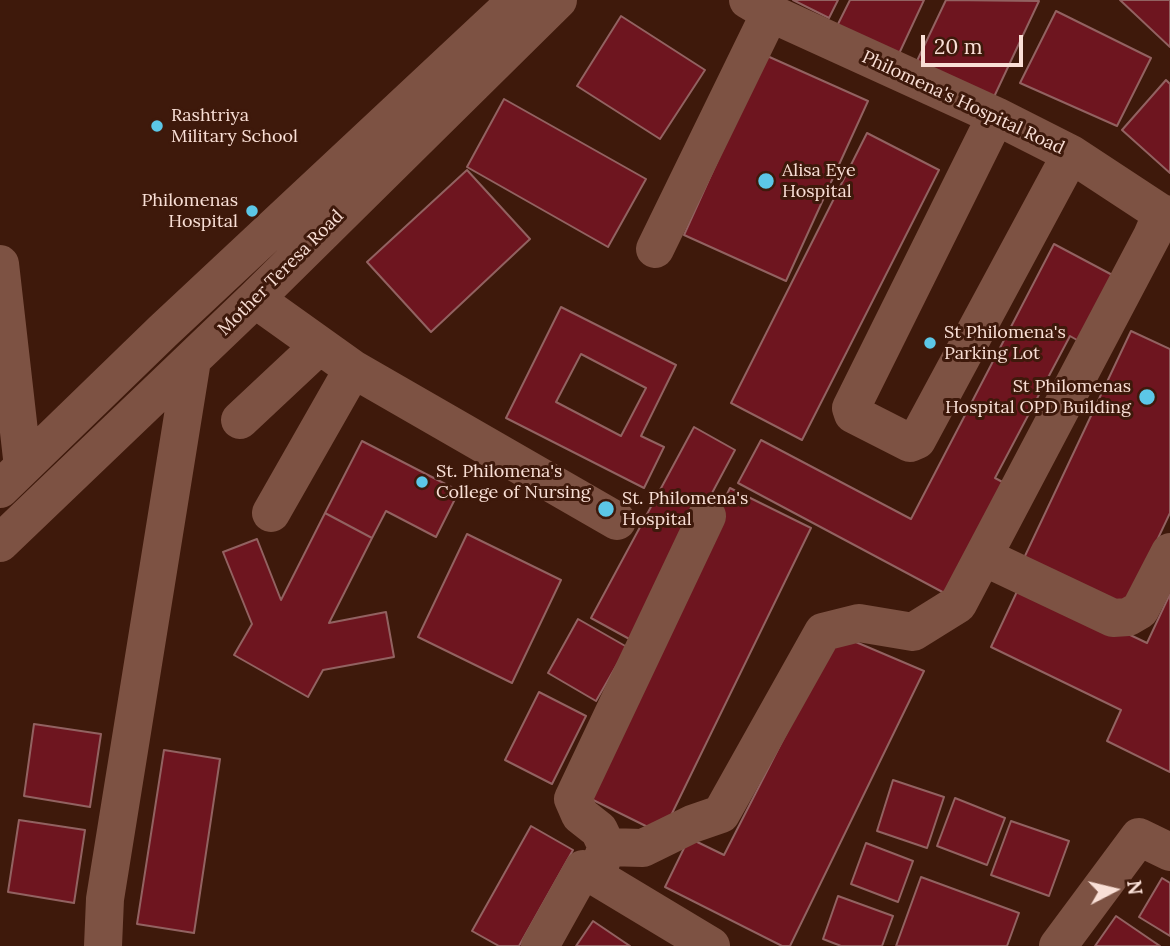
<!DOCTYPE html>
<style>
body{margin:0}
#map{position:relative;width:1170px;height:946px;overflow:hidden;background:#3e190b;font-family:Lora,serif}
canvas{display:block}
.north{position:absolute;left:1079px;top:855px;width:70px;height:70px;-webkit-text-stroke:5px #3e190b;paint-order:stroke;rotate:83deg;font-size:19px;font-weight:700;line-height:28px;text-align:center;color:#f9dfd6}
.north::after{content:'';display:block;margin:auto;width:24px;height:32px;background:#f9dfd6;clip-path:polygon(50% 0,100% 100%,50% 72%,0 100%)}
.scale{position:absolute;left:921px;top:35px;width:102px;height:32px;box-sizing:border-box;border:4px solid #f9dfd6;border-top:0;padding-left:9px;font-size:21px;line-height:24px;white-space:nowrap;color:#f9dfd6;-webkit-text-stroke:5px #3e190b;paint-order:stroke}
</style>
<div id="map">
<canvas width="1170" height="946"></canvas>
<div class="north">N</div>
<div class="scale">20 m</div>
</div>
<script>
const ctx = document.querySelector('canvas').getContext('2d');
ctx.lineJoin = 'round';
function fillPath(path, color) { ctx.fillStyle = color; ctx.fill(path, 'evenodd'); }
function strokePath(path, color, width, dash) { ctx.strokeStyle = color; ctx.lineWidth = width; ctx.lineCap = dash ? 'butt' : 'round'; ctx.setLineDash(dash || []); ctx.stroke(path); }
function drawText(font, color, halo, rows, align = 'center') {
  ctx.font = font + ' Lora,serif'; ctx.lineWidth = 6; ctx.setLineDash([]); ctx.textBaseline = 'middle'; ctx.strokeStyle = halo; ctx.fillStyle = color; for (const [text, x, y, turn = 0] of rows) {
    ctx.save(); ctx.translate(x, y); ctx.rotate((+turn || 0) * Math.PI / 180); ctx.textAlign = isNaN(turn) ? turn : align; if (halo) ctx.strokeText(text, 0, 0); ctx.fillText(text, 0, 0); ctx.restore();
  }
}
const building = new Path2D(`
 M793 0H838L829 18Z
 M850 0H924L897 58 836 28Z
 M946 0 1039 1 993 99 916 63Z
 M1120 0H1170V47Z
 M1056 11 1151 58 1117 126 1020 83Z
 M621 16 705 70 660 139 577 86Z
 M765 55 868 101 786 281 684 235Z
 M1166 80 1170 84V173L1122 130Z
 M504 99 646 179 608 247 467 167Z
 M867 133 939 170 802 440 731 403Z
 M467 170 530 239 431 332 367 262Z
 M1054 244 1118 278 1084 344 1070 336 995 478 1008 485 950 596 738 483 761 440 911 519Z
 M561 307 676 365 641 436 664 447 644 488 506 418ZM581 354 646 388 621 436 556 402Z
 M1131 331 1170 349V513L1126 606 1024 558Z
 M694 427 735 450 633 641 591 618Z
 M362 441 459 491 436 537 386 511 372 538 325 513Z
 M730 488 811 528 662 834 581 794Z
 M325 513 372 538 329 623 386 612 394 657 323 670 308 697 234 655 252 624 223 552 257 539 281 600Z
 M467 534 561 580 512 683 418 637Z
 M1021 583 1147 643 1170 594V772L1107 741 1121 710 991 647Z
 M578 619 627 647 596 701 548 673Z
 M837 634 924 671 790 946H782L665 887 689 838 724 855Z
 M539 692 586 716 552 784 505 760Z
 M34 724 101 734 90 807 24 796Z
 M164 750 220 759 194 933 137 924Z
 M893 780 944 797 927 848 877 831Z
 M955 798 1005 818 987 865 937 846Z
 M19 820 85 830 74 903 8 892Z
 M1011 821 1069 841 1049 896 991 875Z
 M531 826 573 850 519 946H499L472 931Z
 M866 843 913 861 898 902 851 884Z
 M921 877 1019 913 1007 946H896Z
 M1162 878 1170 883V936L1139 917Z
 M838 896 893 916 882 946H841L823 939Z
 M1116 916 1160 946H1095Z
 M593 921 630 946H576Z`);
const minor = new Path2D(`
 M748 0 770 13 996 116 1071 154 1170 219
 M996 116 851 408 853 414 910 443 917 440 1071 154
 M655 249 770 13
 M0 264 23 467
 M255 299 353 369 271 513
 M353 369 617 521
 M240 420 319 346
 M0 489 163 331 517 0
 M0 543 255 299 558 0
 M984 557 1113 618 1128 617 1140 610 1170 552
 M607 847 643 848 692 824 721 814 823 632 859 623 913 632 958 604 1152 236 1162 213
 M595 877 607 847 599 830 580 815 573 799 707 516
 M103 946 105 899 192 360
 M540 946 583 869 711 946
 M1058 946 1139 837 1170 852`);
const markers = [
 [157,126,7,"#5cc7e7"],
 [766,181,9,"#5cc7e7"],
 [252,211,7,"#5cc7e7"],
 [930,343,7,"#5cc7e7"],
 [1147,397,9,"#5cc7e7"],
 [422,482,7,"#5cc7e7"],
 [606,509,9,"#5cc7e7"]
];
const streetNames = [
 ["Philomena's Hospital Road",963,103,25],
 ["Mother Teresa Road",281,273,-45]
];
const poiNames = [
 ["Rashtriya",171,116],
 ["Military School",171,137],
 ["Alisa Eye",782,171],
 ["Hospital",782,192],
 ["Philomenas",238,201,"right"],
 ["Hospital",238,222,"right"],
 ["St Philomena's",944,333],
 ["Parking Lot",944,354],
 ["St Philomenas",1131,387,"right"],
 ["Hospital OPD Building",1131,408,"right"],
 ["St. Philomena's",436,472],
 ["College of Nursing",436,493],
 ["St. Philomena's",622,499],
 ["Hospital",622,520]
];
fillPath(building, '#6e151f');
strokePath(building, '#926261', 2);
strokePath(minor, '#7d5243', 38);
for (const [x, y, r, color] of markers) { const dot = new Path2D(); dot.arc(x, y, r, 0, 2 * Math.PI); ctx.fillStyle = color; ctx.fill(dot); strokePath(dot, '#3e190b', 2.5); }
drawText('18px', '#f9dfd6', '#3e190b', streetNames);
drawText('18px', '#f9dfd6', '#3e190b', poiNames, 'left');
</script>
